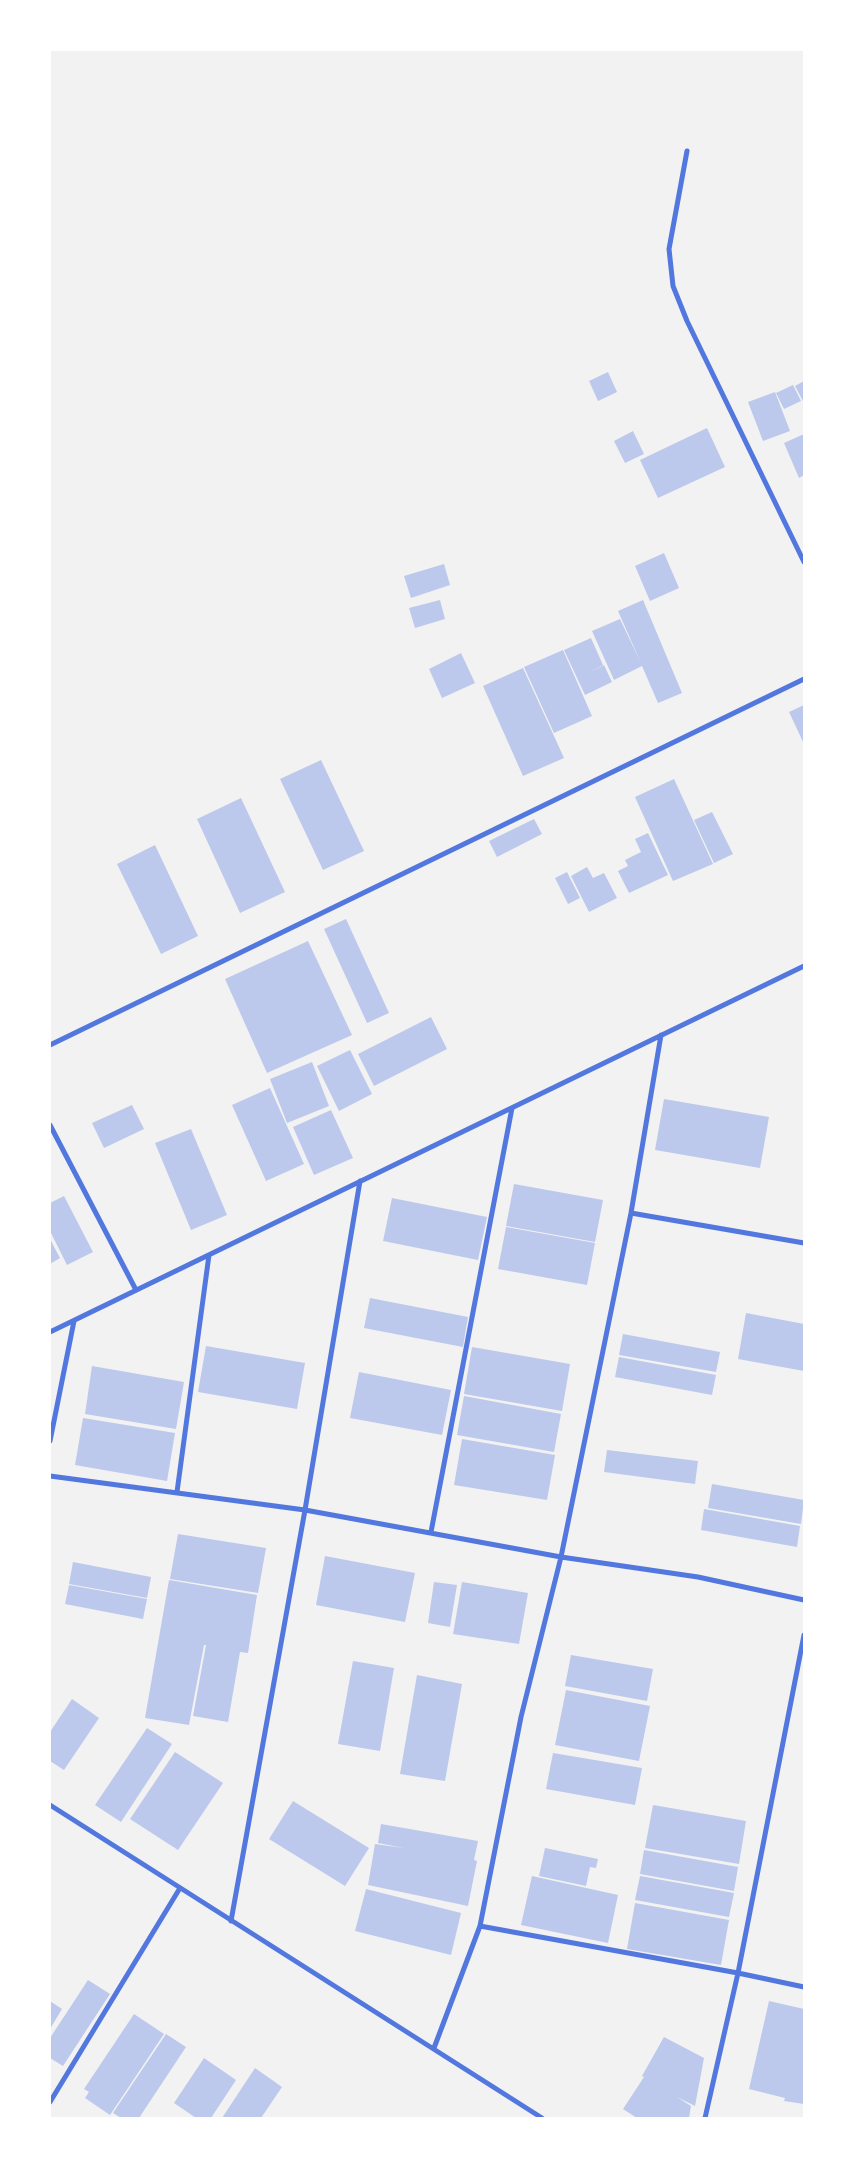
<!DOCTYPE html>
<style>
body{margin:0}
#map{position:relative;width:854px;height:2168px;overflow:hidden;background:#f2f2f2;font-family:"IBM Plex Sans",sans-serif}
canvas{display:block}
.frame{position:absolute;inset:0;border:51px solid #fff;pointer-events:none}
</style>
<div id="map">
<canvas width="854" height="2168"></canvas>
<div class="frame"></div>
</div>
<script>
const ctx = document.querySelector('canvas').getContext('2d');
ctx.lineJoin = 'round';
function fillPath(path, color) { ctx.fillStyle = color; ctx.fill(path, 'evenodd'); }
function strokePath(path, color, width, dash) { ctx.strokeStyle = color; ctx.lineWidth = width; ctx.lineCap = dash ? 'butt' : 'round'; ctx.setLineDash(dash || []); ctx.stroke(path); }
const building = new Path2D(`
 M608 372 617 392 598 401 589 381Z
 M804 381V403L795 386Z
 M793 385 801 401 784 409 776 393Z
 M775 392 790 431 763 441 748 402Z
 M707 428 725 467 658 498 640 460Z
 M633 431 644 454 625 463 614 441Z
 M804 434V475L799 478 784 443Z
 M664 553 679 588 650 601 635 566Z
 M444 564 450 585 411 598 404 576Z
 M440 600 445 619 415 628 409 608Z
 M643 600 682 693 658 703 642 666 614 680 592 631 620 619 641 663 618 611Z
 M591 638 603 665 589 673 604 665 612 682 585 695 564 650Z
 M563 650 592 716 554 733 524 667Z
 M461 653 475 683 442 698 429 669Z
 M523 668 564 758 523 776 483 686Z
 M804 705V744L789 712Z
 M321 760 364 851 323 870 280 779Z
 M674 779 713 864 673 881 635 797Z
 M241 798 285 892 240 913 197 819Z
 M712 812 733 854 714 863 694 820Z
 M534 819 542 834 497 857 489 841Z
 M648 833 668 875 629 893 618 871 628 866 625 860 641 852 635 839Z
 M155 845 198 936 161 954 117 864Z
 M587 867 593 878 604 873 617 898 589 912 571 876Z
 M567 872 580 898 568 904 555 878Z
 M346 919 389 1013 367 1023 324 929Z
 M308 941 352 1035 267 1073 225 979Z
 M431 1017 447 1049 374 1086 358 1054Z
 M350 1050 372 1094 339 1111 317 1066Z
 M312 1062 329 1106 287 1123 270 1079Z
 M270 1088 304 1164 266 1181 232 1105Z
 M664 1099 769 1117 760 1168 655 1150Z
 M132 1105 144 1129 104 1148 92 1123Z
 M331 1110 353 1158 314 1175 293 1127Z
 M191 1129 227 1215 191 1230 155 1143Z
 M514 1184 603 1200 595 1242 506 1226Z
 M64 1196 93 1252 67 1265 50 1231V1203Z
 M392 1198 487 1217 478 1260 383 1241Z
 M506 1227 595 1243 587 1285 498 1269Z
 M50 1239 60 1258 50 1264Z
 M370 1298 468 1317 463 1347 364 1328Z
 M746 1313 804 1324V1371L738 1359Z
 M623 1334 720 1352 716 1372 619 1355Z
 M206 1346 305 1363 297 1409 198 1392Z
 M472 1347 570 1364 562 1411 464 1394Z
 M619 1357 716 1375 712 1395 615 1377Z
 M92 1366 184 1382 176 1429 85 1414Z
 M359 1372 451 1390 442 1435 350 1418Z
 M464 1396 561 1414 554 1452 457 1435Z
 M83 1418 175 1433 167 1481 75 1465Z
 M462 1439 555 1455 547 1500 454 1485Z
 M607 1450 698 1461 695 1484 604 1472Z
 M712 1484 804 1500 801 1524 708 1508Z
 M704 1509 800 1526 797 1547 701 1530Z
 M178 1534 266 1548 258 1593 170 1579Z
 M325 1556 415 1573 405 1622 316 1605Z
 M73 1562 151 1577 147 1598 69 1584Z
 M169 1580 257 1595 248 1653 240 1652 228 1722 193 1716 206 1645H204L189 1725 145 1718Z
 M434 1582 457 1585 450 1627 428 1623Z
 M462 1582 528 1593 519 1644 453 1634Z
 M69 1585 147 1599 143 1619 65 1604Z
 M571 1655 653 1669 647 1701 565 1686Z
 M353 1661 394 1668 380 1751 338 1744Z
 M417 1675 462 1684 445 1781 400 1774Z
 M566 1690 650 1706 639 1761 555 1745Z
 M72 1699 99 1718 64 1770 50 1761V1732Z
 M147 1728 172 1744 121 1822 95 1805Z
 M175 1752 223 1783 178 1850 130 1819Z
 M553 1753 642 1768 635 1805 546 1789Z
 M293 1801 369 1848 345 1886 269 1839Z
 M653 1805 746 1821 739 1864 645 1848Z
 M381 1824 478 1841 474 1860 477 1861 468 1906 368 1885 375 1844 404 1848 378 1843Z
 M545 1848 598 1859 596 1868 590 1867 586 1886 539 1876Z
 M644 1850 738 1867 734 1891 640 1874Z
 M532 1876 618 1895 608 1943 521 1925Z
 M640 1876 734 1893 729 1917 635 1900Z
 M366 1889 461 1913 451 1955 355 1931Z
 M635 1903 729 1920 721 1965 627 1949Z
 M88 1980 110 1994 63 2066 50 2058V2038Z
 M50 2001 62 2009 50 2029Z
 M769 2001 804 2009V2104L784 2101 785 2098 749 2089Z
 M134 2014 164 2034 110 2115 85 2098 89 2092 84 2089Z
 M166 2034 186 2047 139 2118H121L113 2113Z
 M664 2037 704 2058 695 2106 677 2097 691 2106 689 2118H637L623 2109 644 2077 642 2076Z
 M204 2058 236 2080 211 2118H196L174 2103Z
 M255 2068 282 2087 261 2118H222Z`);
const minor = new Path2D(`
 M687 151 669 249 673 286 687 321 804 562
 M50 1045 804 679
 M50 1125 136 1290
 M631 1213 804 1243
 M50 1332 804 966
 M50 1441 74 1321
 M50 1476 305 1510 561 1557 698 1577 804 1600
 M177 1492 209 1255
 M431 1532 512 1108
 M50 1805 542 2118
 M231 1921 305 1510 360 1181
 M480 1926 738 1973 804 1987
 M434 2048 480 1926 521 1717 561 1557 631 1213 661 1035
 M50 2102 180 1888
 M705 2118 738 1973 804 1635`);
fillPath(building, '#bdc9ec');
strokePath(minor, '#5277de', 5);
</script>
